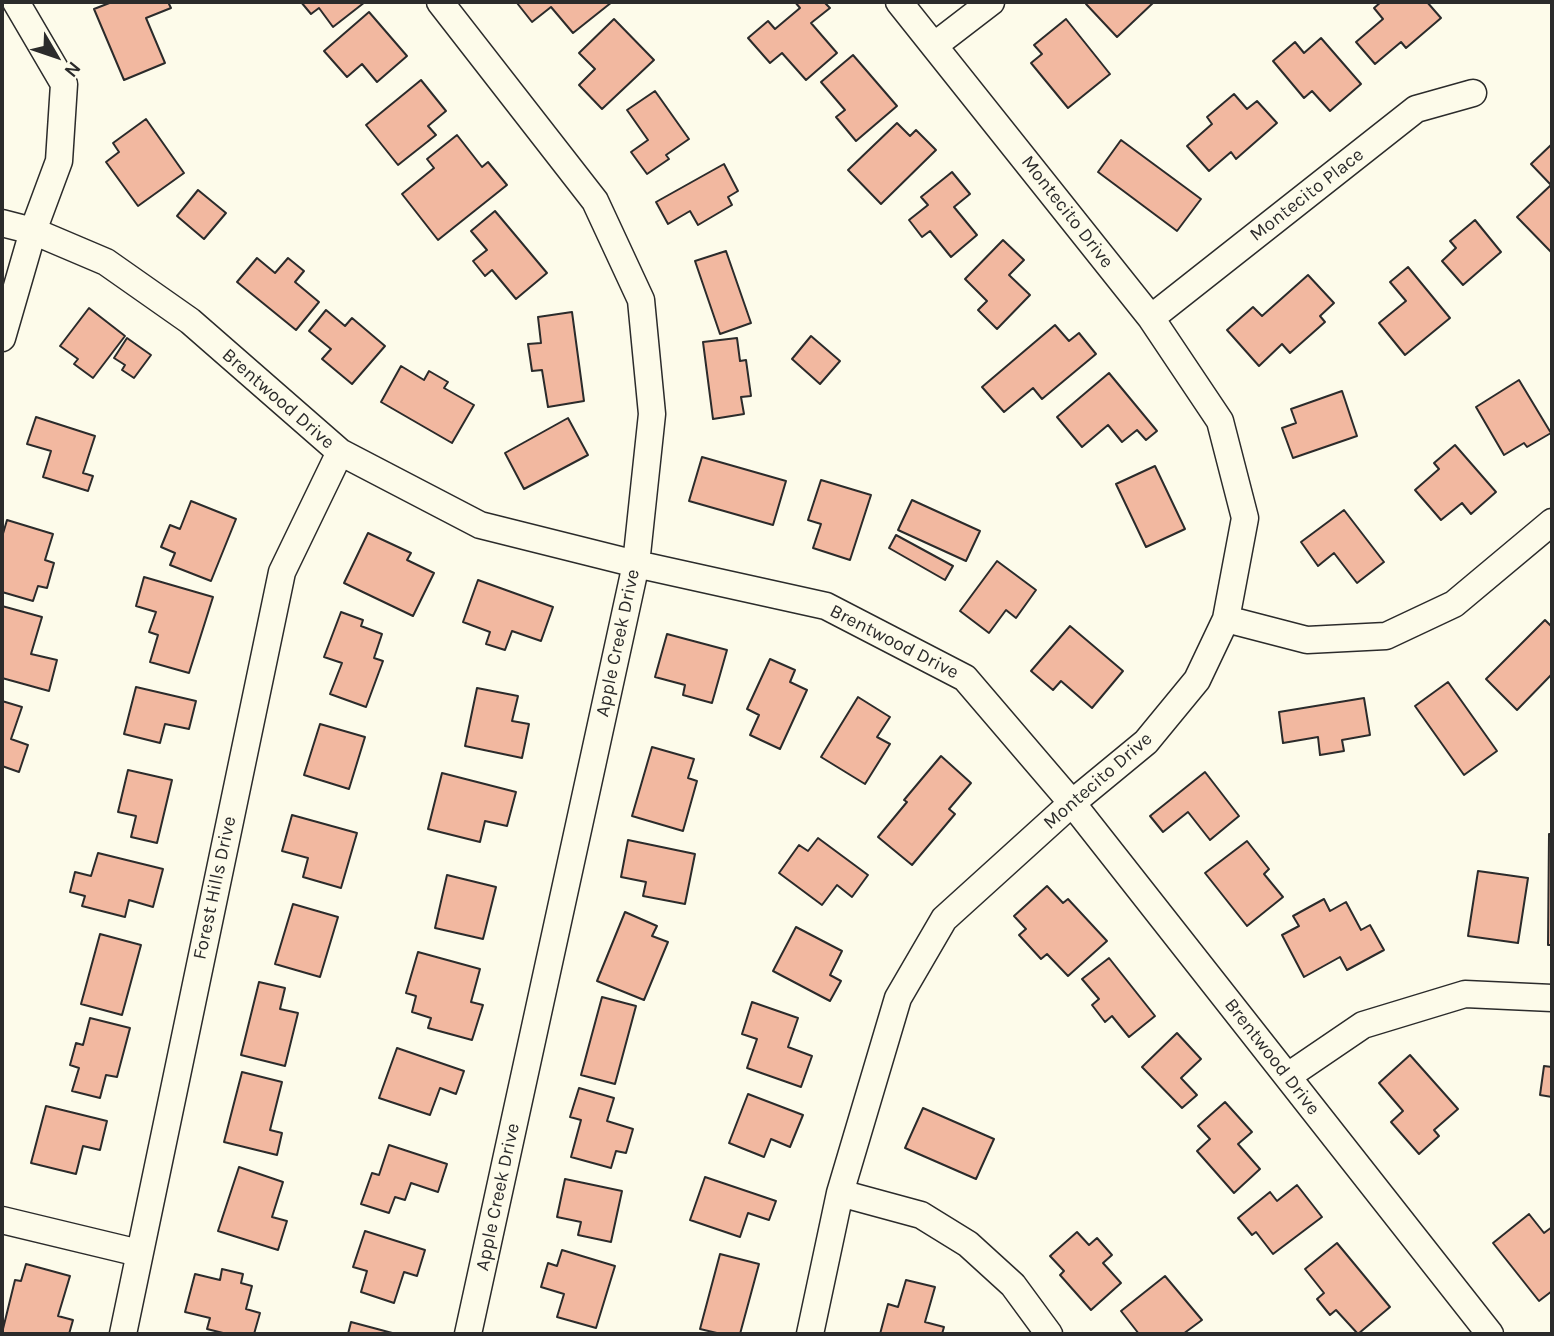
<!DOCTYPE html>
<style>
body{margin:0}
#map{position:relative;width:1554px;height:1336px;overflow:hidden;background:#fdfbea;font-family:Karla,sans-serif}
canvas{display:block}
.frame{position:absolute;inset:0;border:4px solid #2b2b2b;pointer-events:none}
.north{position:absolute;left:21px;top:21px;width:70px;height:70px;-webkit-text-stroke:5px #fdfbea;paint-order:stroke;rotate:129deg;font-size:19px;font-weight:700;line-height:28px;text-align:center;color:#2b2b2b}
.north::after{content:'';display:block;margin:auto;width:24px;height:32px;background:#2b2b2b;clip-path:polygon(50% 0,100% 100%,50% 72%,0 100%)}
</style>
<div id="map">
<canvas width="1554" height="1336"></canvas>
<div class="frame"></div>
<div class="north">N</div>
</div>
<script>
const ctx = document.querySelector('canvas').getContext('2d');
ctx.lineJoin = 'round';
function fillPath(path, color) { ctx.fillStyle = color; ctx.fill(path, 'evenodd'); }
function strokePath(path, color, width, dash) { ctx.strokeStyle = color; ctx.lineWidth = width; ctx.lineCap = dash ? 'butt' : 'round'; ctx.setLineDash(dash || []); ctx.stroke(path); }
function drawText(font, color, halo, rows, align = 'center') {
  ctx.font = font + ' Karla,sans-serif'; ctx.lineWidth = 5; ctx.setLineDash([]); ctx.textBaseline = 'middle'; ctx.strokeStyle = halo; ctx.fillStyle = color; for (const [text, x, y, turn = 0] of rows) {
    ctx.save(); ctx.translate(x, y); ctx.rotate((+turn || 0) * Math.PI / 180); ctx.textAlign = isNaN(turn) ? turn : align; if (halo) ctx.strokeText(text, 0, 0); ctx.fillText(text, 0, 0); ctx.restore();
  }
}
const building = new Path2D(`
 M112 2H168L171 8 146 18 165 63 124 80 94 9Z
 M301 2H365L333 27 319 8 311 14Z
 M518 2H612L573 33 551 7 532 22 517 3Z
 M795 2H824L830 8 811 23 837 53 806 80 782 53 770 63 748 38 768 21 775 29 800 8Z
 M1088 2H1154L1117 37 1086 4Z
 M1381 2H1427L1441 18 1406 48 1401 42 1375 64 1356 42 1383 19 1374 8Z
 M369 12 407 56 377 82 362 64 347 77 324 51Z
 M614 19 654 60 602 109 579 85 595 69 579 53Z
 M1066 19 1110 74 1068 108 1031 63 1042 54 1034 45Z
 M1321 38 1361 84 1330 111 1312 91 1304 98 1273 61 1295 42 1304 53Z
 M853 55 897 106 856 141 836 117 845 110 821 82Z
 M421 80 446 111 428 126 436 135 398 165 366 125Z
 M655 91 689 139 666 155 669 159 647 174 631 152 648 140 627 110Z
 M1234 94 1247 109 1257 101 1277 123 1236 159 1231 152 1209 171 1187 146 1212 124 1207 117Z
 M146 119 184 173 138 206 106 162 119 152 113 143Z
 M897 123 910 136 916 130 936 150 881 204 848 170Z
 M457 135 482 167 488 162 507 185 438 240 402 194 434 168 427 159Z
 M1121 140 1201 199 1177 231 1098 172Z
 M1552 144V253L1517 217 1551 185 1531 164Z
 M724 164 738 191 728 197 732 205 698 225 690 211 668 224 656 202Z
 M952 172 970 194 954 207 977 235 951 257 930 231 922 237 909 220 928 205 921 197Z
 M198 190 226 213 204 239 177 216Z
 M495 211 547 273 516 299 492 270 485 276 473 261 487 250 471 231Z
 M1475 220 1501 252 1463 285 1442 261 1456 248 1450 241Z
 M1003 240 1024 260 1009 275 1030 295 997 329 978 310 987 301 965 279Z
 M726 251 751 323 720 334 695 261Z
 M257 258 275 273 288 258 304 271 295 282 319 302 296 330 237 282Z
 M1408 267 1450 318 1405 355 1379 323 1406 301 1390 282Z
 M1308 275 1334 303 1320 316 1325 322 1290 353 1282 344 1259 366 1227 330 1253 307 1262 316Z
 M89 308 125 336 93 378 74 364 78 359 60 346Z
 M326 310 345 326 352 318 385 346 352 384 322 359 331 349 309 331Z
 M572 312 584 401 548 407 542 370 532 371 528 344 541 343 538 317Z
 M1055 325 1069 341 1079 333 1096 354 1042 399 1033 388 1004 412 982 387Z
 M811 336 840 361 820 384 792 359Z
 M127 338 151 355 134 378 122 370 125 365 114 358Z
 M737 338 740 361 746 360 751 396 741 397 744 414 713 419 703 342Z
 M401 366 424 380 429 371 448 382 444 388 474 405 452 443 381 402Z
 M1109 373 1157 431 1146 440 1137 430 1122 442 1108 425 1082 447 1057 417Z
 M1519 380 1551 433 1527 447 1524 443 1504 455 1476 407Z
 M1342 391 1357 436 1293 458 1282 428 1296 423 1291 409Z
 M36 417 95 436 83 473 93 476 88 491 43 477 51 451 27 444Z
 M568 418 588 455 524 489 505 453Z
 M1455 445 1496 492 1471 514 1462 503 1441 520 1415 490 1439 469 1434 463Z
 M702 457 786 481 773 525 689 501Z
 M1155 466 1185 529 1146 547 1116 484Z
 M821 480 871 495 850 560 813 548 821 524 808 520Z
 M912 500 980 531 966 561 898 530Z
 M191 501 236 519 211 581 170 565 175 553 161 547 170 525 180 529Z
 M1344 510 1384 562 1357 583 1334 553 1318 566 1301 542Z
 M7 520 53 534 45 560 54 563 47 588 38 586 33 601 2 592V537Z
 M368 533 411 553 407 560 434 573 413 616 344 583Z
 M896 535 953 566 945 580 889 548Z
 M997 561 1036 590 1016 618 1006 610 989 633 960 611Z
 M144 577 213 597 189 673 150 662 158 635 149 632 156 612 136 606Z
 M478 580 553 607 541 641 512 631 505 650 486 644 490 632 463 622Z
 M2 606 42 617 31 654 57 660 49 691 2 678Z
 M341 612 363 620 361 626 382 634 374 658 383 661 366 707 330 694 342 663 324 657Z
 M1545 620 1552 627V674L1517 710 1486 679Z
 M1070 626 1123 671 1092 708 1061 681 1053 690 1031 671Z
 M667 634 727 650 712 703 683 695 685 685 655 677Z
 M770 659 795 670 790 682 807 690 780 749 750 735 759 715 747 709Z
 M1448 682 1497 751 1464 775 1415 706Z
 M136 687 196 701 189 729 165 724 160 743 124 734Z
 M477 688 518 696 512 721 529 724 522 758 465 746Z
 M858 697 890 717 877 737 890 744 865 784 821 757Z
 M1364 698 1370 735 1342 740 1344 751 1320 755 1318 737 1283 743 1279 712Z
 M2 701 22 707 11 739 28 745 19 772 2 766Z
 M320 724 365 737 349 789 304 775Z
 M652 747 694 759 688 778 697 781 683 831 632 816Z
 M941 756 971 783 949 809 955 814 912 865 878 837 907 802 904 800Z
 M128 770 172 780 157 843 131 837 136 816 118 812Z
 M1205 772 1239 816 1210 840 1188 812 1163 832 1150 816Z
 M442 773 516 792 507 826 485 821 480 842 428 829Z
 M292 815 357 833 341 888 303 877 308 858 282 851Z
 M1549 834H1552V945H1548Z
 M818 838 868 875 852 897 837 885 822 905 779 873 799 845 808 851Z
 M628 840 695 854 685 904 643 896 646 882 621 877Z
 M1247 841 1269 869 1264 874 1283 897 1247 926 1205 873Z
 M98 853 163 869 153 907 129 900 125 917 82 906 85 896 70 892 75 872 91 876Z
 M1478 871 1528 878 1518 943 1468 936Z
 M447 875 496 887 483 939 435 928Z
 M1047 886 1063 903 1068 899 1107 941 1068 976 1047 954 1041 959 1019 935 1026 929 1014 916Z
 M1324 899 1330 911 1346 902 1361 930 1370 925 1384 950 1347 970 1340 957 1304 977 1282 935 1299 926 1293 916Z
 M293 904 338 917 320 977 275 964Z
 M625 912 657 926 652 936 668 942 644 1000 597 981Z
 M796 927 842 951 830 975 841 981 830 1001 773 971Z
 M100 934 141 945 122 1015 81 1004Z
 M418 952 480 969 471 1002 483 1005 472 1040 428 1028 431 1018 412 1012 416 996 406 993Z
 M1109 958 1155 1016 1129 1037 1112 1016 1105 1022 1092 1005 1099 999 1082 979Z
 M259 982 285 988 280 1009 298 1013 285 1066 241 1055Z
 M602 997 636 1006 615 1084 581 1075Z
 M752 1002 798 1018 788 1047 812 1056 801 1087 747 1068 757 1039 742 1034Z
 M90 1018 130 1028 117 1077 106 1075 100 1098 72 1091 79 1068 70 1065 76 1043 83 1045Z
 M1177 1033 1201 1059 1181 1078 1197 1095 1182 1108 1142 1067Z
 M397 1048 464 1071 456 1094 440 1088 430 1115 379 1098Z
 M1410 1055 1458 1109 1434 1130 1439 1136 1419 1154 1391 1122 1403 1111 1379 1083Z
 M1544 1066 1552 1067V1097L1540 1095Z
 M242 1072 282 1082 270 1130 282 1133 277 1155 224 1142Z
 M579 1088 614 1098 607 1121 633 1129 626 1153 616 1151 611 1168 571 1157 581 1120 570 1117Z
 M748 1094 803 1115 790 1147 771 1139 764 1157 729 1143Z
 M1225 1102 1252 1132 1238 1144 1260 1169 1234 1193 1197 1151 1210 1139 1198 1126Z
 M46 1106 107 1121 100 1150 83 1146 76 1174 31 1163Z
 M923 1108 994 1139 976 1179 905 1148Z
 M389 1145 447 1164 438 1192 411 1183 405 1200 395 1197 389 1213 361 1204 372 1173 379 1175Z
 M239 1167 283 1182 272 1217 287 1221 278 1250 218 1231Z
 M705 1177 776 1201 769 1220 748 1213 740 1237 690 1220Z
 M565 1179 622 1191 611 1242 578 1235 581 1222 557 1217Z
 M1297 1185 1322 1217 1273 1254 1256 1232 1252 1235 1238 1218 1270 1192 1277 1201Z
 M1529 1214 1544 1233 1552 1227V1291L1539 1301 1493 1243Z
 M365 1231 425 1250 417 1276 404 1272 394 1303 361 1292 367 1271 353 1267Z
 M1077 1232 1089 1245 1097 1238 1112 1255 1103 1263 1121 1283 1091 1310 1060 1275 1064 1271 1050 1256Z
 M1337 1243 1390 1307 1358 1334 1336 1310 1330 1315 1317 1299 1324 1293 1305 1269Z
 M562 1250 615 1266 596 1328 557 1317 564 1294 541 1287 548 1263 557 1266Z
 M720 1254 759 1264 740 1334H721L700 1329Z
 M26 1264 70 1276 58 1316 73 1320 69 1334 2 1333 15 1280 21 1281Z
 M222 1269 243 1274 241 1283 252 1286 246 1309 260 1313 254 1334H227L207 1329 210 1318 185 1312 195 1274 220 1280Z
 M1165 1276 1202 1320 1183 1334H1139L1121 1311Z
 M906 1280 935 1287 925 1322 944 1327 942 1334H880L888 1304 898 1307Z
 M351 1322 396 1334H348Z`);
const minor = new Path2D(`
 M440 2 595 201 641 300 652 414 636 564 468 1334
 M935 45 991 2
 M2 223 33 231 106 262 190 321 340 452 480 525 636 564 826 606 965 678 1072 803 1490 1334
 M1151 318 1416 109 1473 93
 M2 338 33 231 59 161 64 84 16 2
 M1226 619 1307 640 1386 636 1454 604 1552 522
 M1288 1076 1363 1025 1465 994 1552 998
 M840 1193 921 1215 968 1244 1013 1285 1049 1334
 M2 1220 139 1253
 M123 1334 282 572 340 452
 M810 1334 840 1193 898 998 944 919 1072 803 1146 742 1197 680 1226 619 1245 518 1220 421 1151 318 899 2`);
const streetNames = [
 ["Montecito Place",1307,195,-38],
 ["Montecito Drive",1067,212,52],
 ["Brentwood Drive",278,399,41],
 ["Brentwood Drive",894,642,27],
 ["Apple Creek Drive",618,643,-78],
 ["Montecito Drive",1098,781,-41],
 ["Forest Hills Drive",215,888,-78],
 ["Brentwood Drive",1272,1057,52],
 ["Apple Creek Drive",498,1197,-78]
];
fillPath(building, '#f2b8a0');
strokePath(building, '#2b2b2b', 2);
strokePath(minor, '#2b2b2b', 29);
strokePath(minor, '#fdfbea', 26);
drawText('19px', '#2b2b2b', '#fdfbea', streetNames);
</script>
